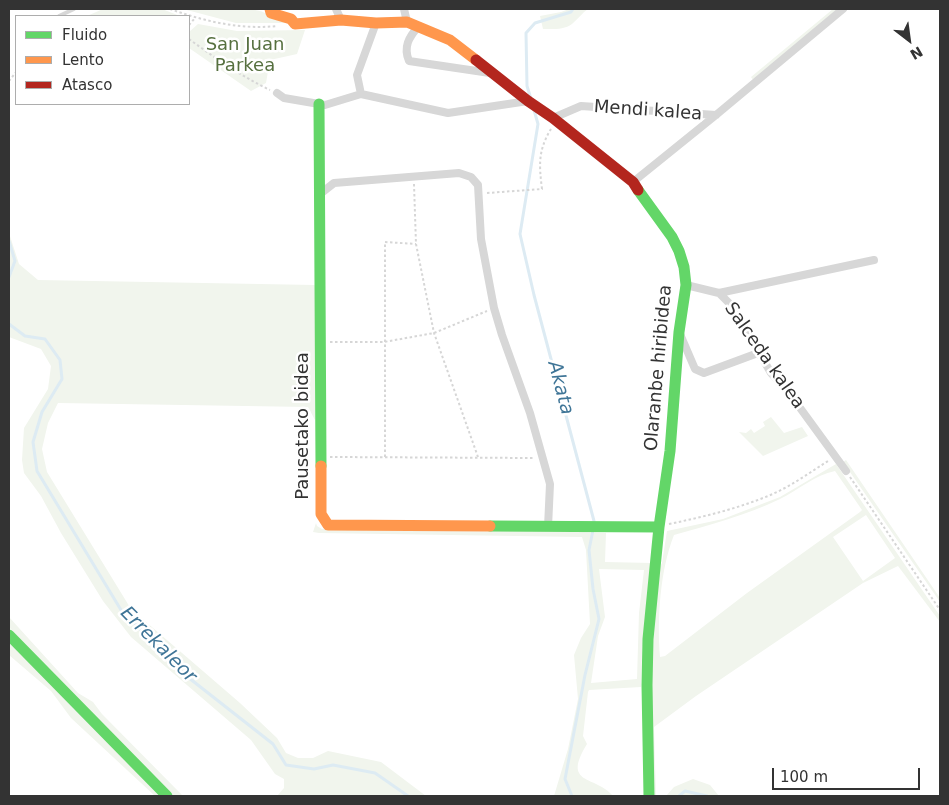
<!DOCTYPE html>
<style>
body{margin:0}
#map{position:relative;width:949px;height:805px;overflow:hidden;background:#fff;font-family:"DejaVu Sans",sans-serif}
canvas{display:block}
.frame{position:absolute;inset:0;border:10px solid #333;pointer-events:none}
.legend{position:absolute;left:15px;top:15px;width:175px;height:90px;box-sizing:border-box;background:#fff;border:1px solid #adadad;margin:0;padding:6px 9px;list-style:none;font-size:15px;color:#333}
.legend li{display:flex;align-items:center;gap:10px;height:25px}
.legend b{width:25px;border:1px solid #adadad}
.north{position:absolute;left:884px;top:15px;width:50px;height:50px;-webkit-text-stroke:4px #fff;paint-order:stroke;rotate:150deg;font-size:14px;font-weight:700;line-height:20px;text-align:center;color:#333}
.north::after{content:'';display:block;margin:auto;width:18px;height:22px;background:#333;clip-path:polygon(50% 0,100% 100%,50% 72%,0 100%)}
.scale{position:absolute;left:772px;top:768px;width:148px;height:22px;box-sizing:border-box;border:2px solid #333;border-top:0;padding-left:6px;font-size:15px;line-height:18px;white-space:nowrap;color:#333;-webkit-text-stroke:4px #fff;paint-order:stroke}
</style>
<div id="map">
<canvas width="949" height="805"></canvas>
<div class="frame"></div>
<ul class="legend">
<li><b style="height:6px;background:#63d668"></b>Fluido</li>
<li><b style="height:6px;background:#ff974d"></b>Lento</li>
<li><b style="height:6px;background:#b3261e"></b>Atasco</li>
</ul>
<div class="north">N</div>
<div class="scale">100 m</div>
</div>
<script>
const ctx = document.querySelector('canvas').getContext('2d');
ctx.lineJoin = 'round';
function fillPath(path, color) { ctx.fillStyle = color; ctx.fill(path, 'evenodd'); }
function strokePath(path, color, width, dash) { ctx.strokeStyle = color; ctx.lineWidth = width; ctx.lineCap = dash ? 'butt' : 'round'; ctx.setLineDash(dash || []); ctx.stroke(path); }
function drawText(font, color, halo, rows, align = 'center') {
  ctx.font = font + ' "DejaVu Sans",sans-serif'; ctx.lineWidth = 5; ctx.setLineDash([]); ctx.textBaseline = 'middle'; ctx.strokeStyle = halo; ctx.fillStyle = color; for (const [text, x, y, turn = 0] of rows) {
    ctx.save(); ctx.translate(x, y); ctx.rotate((+turn || 0) * Math.PI / 180); ctx.textAlign = isNaN(turn) ? turn : align; if (halo) ctx.strokeText(text, 0, 0); ctx.fillText(text, 0, 0); ctx.restore();
  }
}
const green = new Path2D(`
 M103 9H162L180 16H87Z
 M183 9C199 9 256 5 266 14L287 23H236Z
 M569 9H588C582 13 578 19 572 24 564 30 553 29 543 29L540 16 561 12Z
 M833 9H838L753 80 751 77Z
 M198 24 237 31 305 30 297 54 270 60 266 83 251 91 189 48V32Z
 M9 233 19 264 38 280 315 285V420L308 407 58 403 48 423 42 449 47 472 131 609 240 703 277 738 286 753 298 758H313L328 751 381 762 426 796H277L284 788V779L275 774 251 740 131 637 103 601 61 533 41 496 24 473 22 460 24 428 48 389 51 366 41 349 9 337Z
 M771 417 784 433 802 427 808 436 763 456 739 432 746 433 751 429 754 433 765 426 763 422Z
 M846 460 940 598V602L843 462Z
 M836 464 940 616V622L898 566 863 583 696 696 654 727 656 796H652L650 663 660 567 662 563 667 531 723 519 780 497ZM835 471 862 510 860 512 747 593 665 656 660 657C657 619 660 570 674 535 709 525 747 515 780 499 798 490 815 475 835 471ZM866 515 895 558 863 581 833 537Z
 M316 523 317 526 322 529 539 530 606 533 605 562 653 563 642 651 641 687 589 690 588 692 583 736 587 744C561 786 596 775 613 796H554L568 749 578 699 574 655 581 638 590 624 586 550 582 537 319 533 313 532ZM599 569 644 570 639 613 637 679 591 683 598 636 605 617Z
 M9 617 78 693 93 702 102 714 183 796H174L30 650 9 627Z
 M9 640 162 796H155L71 718 51 691 9 655Z
 M693 779 710 785 719 796H666L674 787Z`);
const stream = new Path2D(`
 M531 99 527 86 526 33 535 23 571 12 573 9
 M534 110 538 124 520 234 534 295 594 521V524
 M9 241 15 261 9 277
 M9 324 25 336 45 339 60 360 62 379 42 412 33 442 37 471 121 610 189 678 273 744 286 765 314 769 333 765 375 773 408 796
 M572 796 565 779 585 675 599 619 593 589 589 550 593 530
 M679 796 685 791 707 796`);
const path = new Path2D(`
 M170 9C204 21 240 30 277 26
 M189 25 195 18
 M189 39C215 58 241 76 270 90
 M9 81 16 72
 M414 184 416 244 434 333 478 457
 M487 193 542 189C539 165 538 150 551 129
 M330 342H384L434 333 487 311
 M330 457 533 458
 M385 457V242L416 244
 M850 477 940 610
 M669 524C703 517 736 509 768 496 790 487 809 473 828 461`);
const lane = new Path2D(`
 M59 16 74 9`);
const street = new Path2D(`
 M336 9 341 20
 M404 9 407 22
 M418 27C409 37 403 47 409 61L490 73
 M277 93 284 98 325 105 361 94 448 113 528 101
 M361 94 357 75 376 23
 M553 118 581 106 716 115
 M633 182 716 115 843 9
 M320 194 334 183 459 173 471 177 478 185 481 239 494 308 502 335 530 413 550 484 548 527
 M686 285 719 293 731 305 771 373 787 390 846 471
 M719 293 874 260
 M680 334 695 369 704 373 758 353`);
const fast = new Path2D(`
 M319 104 321 466
 M638 190 672 237 679 251 684 267 686 285 679 332 670 451 659 527 648 639 647 685 649 796
 M490 526 659 527
 M9 635 167 796`);
const slow = new Path2D(`
 M270 9 271 13 291 19 295 24 341 20 376 23 407 22 450 40 476 60
 M321 466V514L328 525 490 526`);
const jam = new Path2D(`
 M476 60 528 101 553 118 633 182 638 190`);
const parkNames = [
 ["San Juan",245,45],
 ["Parkea",245,66]
];
const streetNames = [
 ["Mendi kalea",648,111,4],
 ["Salceda kalea",764,356,55],
 ["Olaranbe hiribidea",659,368,-85],
 ["Pausetako bidea",303,426,-90]
];
const waterNames = [
 ["Akata",560,388,75],
 ["Errekaleor",158,645,45]
];
fillPath(green, '#f1f5ed');
strokePath(stream, '#ddebf3', 3);
strokePath(path, '#d6d6d6', 2, [2.5, 2.5]);
strokePath(lane, '#d7d7d7', 4);
strokePath(street, '#d7d7d7', 8);
strokePath(fast, '#63d668', 11);
strokePath(slow, '#ff974d', 11);
strokePath(jam, '#b3261e', 11);
drawText('18px', '#56703f', '#fff', parkNames);
drawText('18px', '#333', '#fff', streetNames);
drawText('italic 19px', '#3f7597', '#fff', waterNames);
</script>
